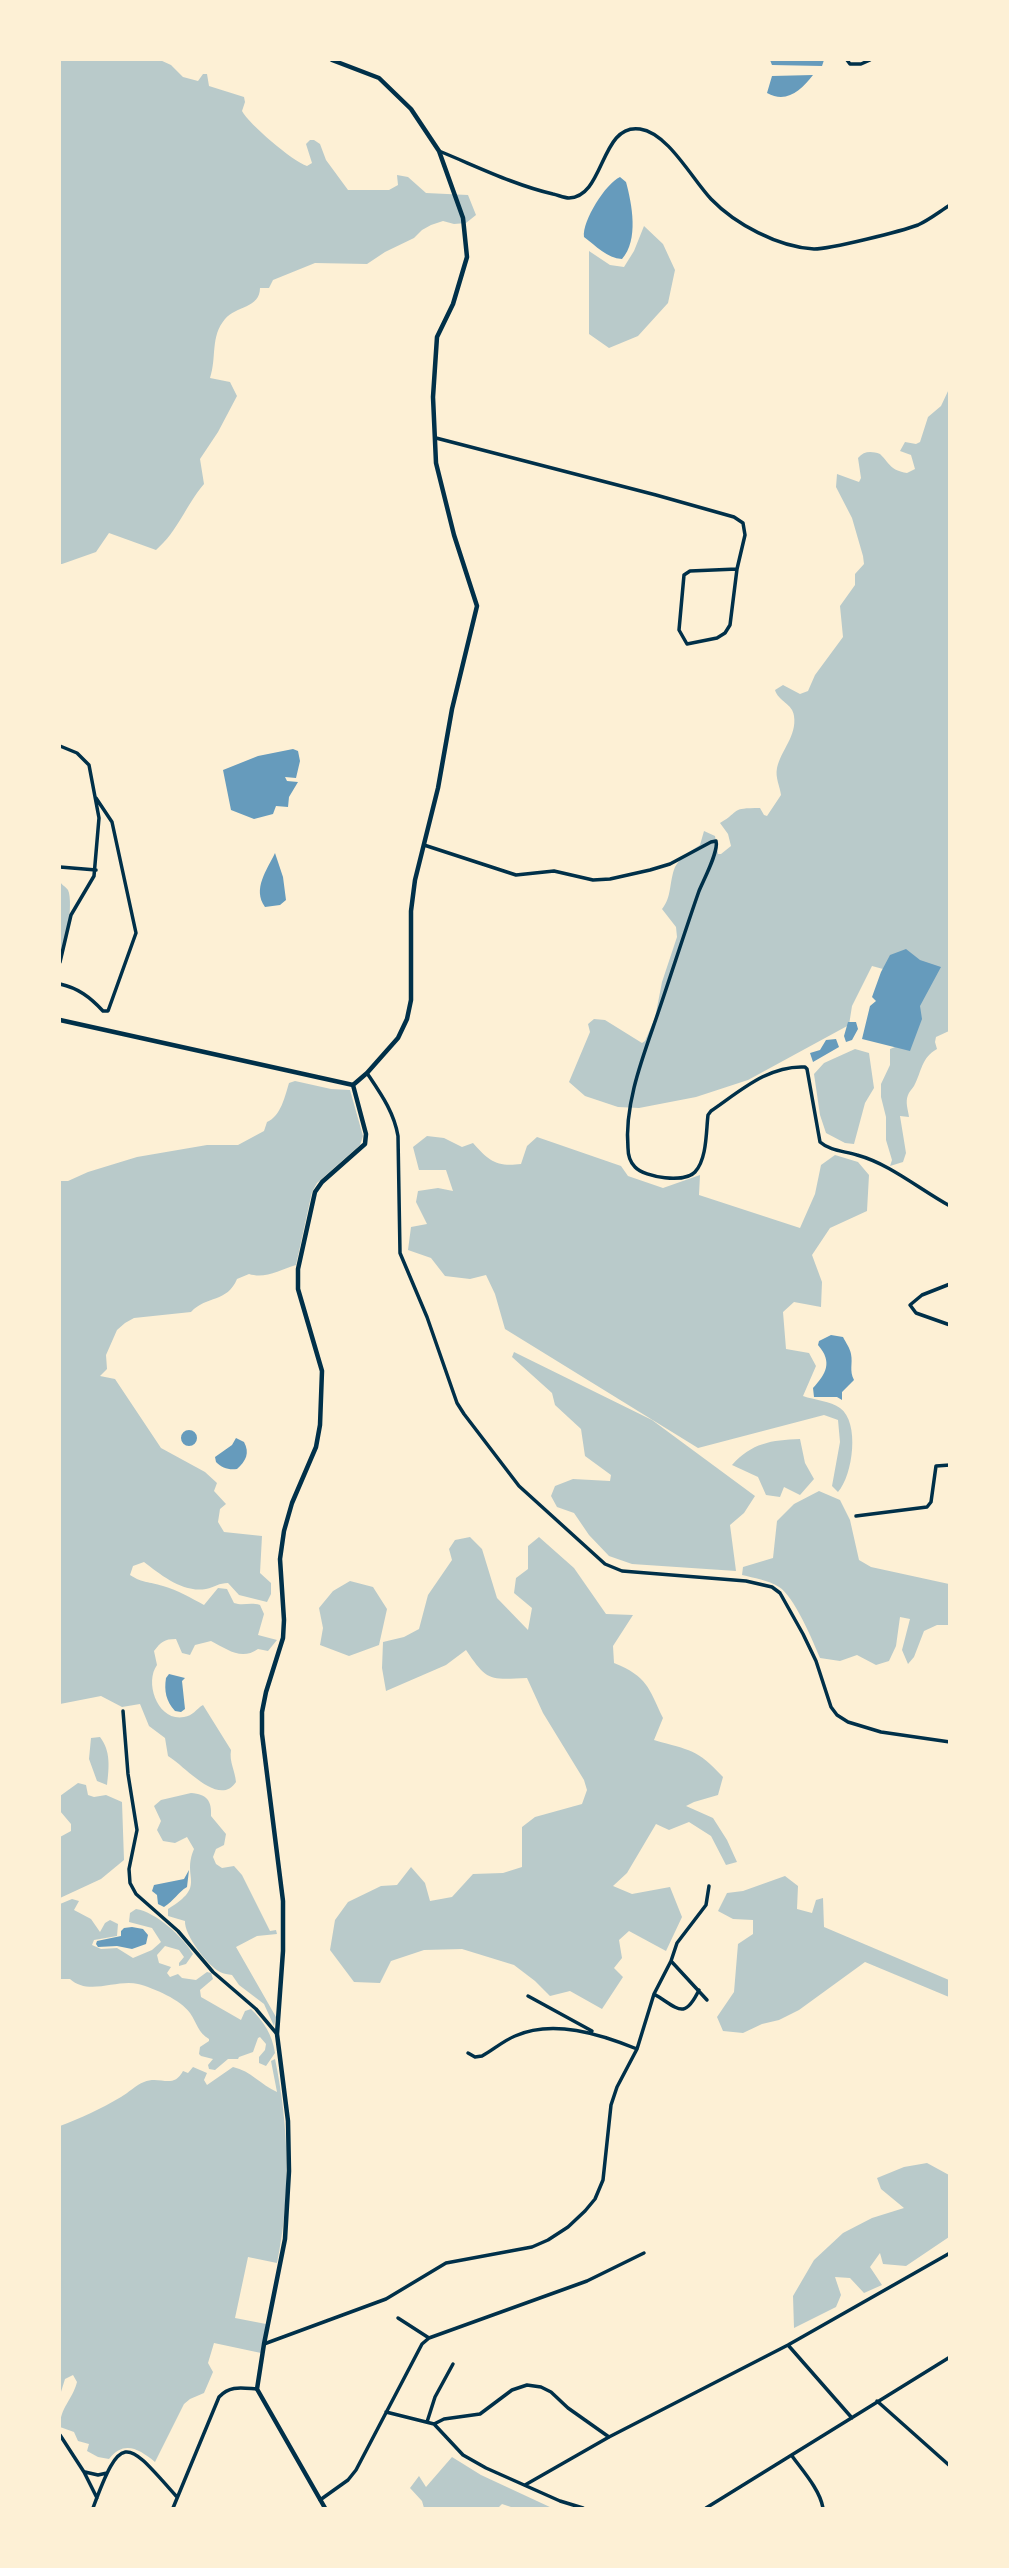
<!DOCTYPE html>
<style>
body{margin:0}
#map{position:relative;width:1009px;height:2568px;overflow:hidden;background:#fdf0d5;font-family:"Public Sans",sans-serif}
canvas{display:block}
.frame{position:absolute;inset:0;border:61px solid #fdf0d5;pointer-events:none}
</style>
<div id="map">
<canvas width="1009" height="2568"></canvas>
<div class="frame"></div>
</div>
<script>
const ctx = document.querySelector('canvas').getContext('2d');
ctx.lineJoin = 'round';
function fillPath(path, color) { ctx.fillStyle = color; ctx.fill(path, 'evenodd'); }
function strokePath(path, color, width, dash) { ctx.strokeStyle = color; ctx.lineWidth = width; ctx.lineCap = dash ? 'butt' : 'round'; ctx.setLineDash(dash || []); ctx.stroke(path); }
const green = new Path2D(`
 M60 60H160L171 65 183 77 198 81 203 74H207L209 86 244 97 245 102 242 111C249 124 292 161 307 166L312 163 306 144 310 140H314L320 144 326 160 348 190H389L398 185 397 175 408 177 426 193 468 195 476 215 466 223 454 224 443 221 431 225 422 230 414 238 385 252 367 264 315 263 273 280 269 288H260C260 308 236 306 225 319 210 337 217 357 210 378L230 382 237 396 218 432 200 459 204 484C186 505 178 531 156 550L109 533 96 552 62 564H60Z
 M644 226 663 244 675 270 668 303 638 336 609 348 589 334V251L610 265 624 267 634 251Z
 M949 389V1031L936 1037 935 1042 937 1049C921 1058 922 1071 914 1086 912 1089 909 1092 908 1095 905 1102 908 1110 909 1117L900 1116 906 1153 903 1162 890 1166 892 1160 886 1140V1117L881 1097V1084L890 1065V1049L895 1047 901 1022 883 969 872 966 852 1006 849 1025 748 1080 696 1097 639 1108 618 1107 585 1096 569 1082 590 1032 588 1024 594 1019 605 1020 642 1043 645 1041 655 1018 662 982 677 937 676 927 662 909C672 897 669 882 675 867 680 857 691 851 700 845L704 831 715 836 718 854H721L731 846 728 834 720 823C741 811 729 808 760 808L764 815 767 816 781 795C780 786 775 778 777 768 781 750 797 736 794 716 793 704 778 701 775 690L783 685 800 694 808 691 815 675 843 637 840 606 855 585V574L864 564 863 556 852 518 836 487 837 474 859 482 861 478 858 458C864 451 871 451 880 454 891 465 890 470 907 473L915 469 911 455 900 451 905 442 916 444 920 442 928 417 941 406Z
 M60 882C61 884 67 888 68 890 74 903 65 954 60 965Z
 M855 1049 869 1053 874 1088 865 1103 854 1144 845 1143 826 1133 820 1115 814 1074 824 1063Z
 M295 1081 331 1089 350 1090 363 1136 360 1145 317 1183 312 1192 296 1265C280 1270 265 1279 249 1274L237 1279C227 1303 207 1295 191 1312L134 1318 125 1323 117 1330 106 1355 107 1369 100 1376 115 1379 161 1448 205 1472 217 1483 214 1491 226 1504 220 1509 218 1522 224 1532 262 1536 260 1573 271 1583V1594L267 1602 239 1595 228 1583C219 1583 215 1587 206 1589 183 1593 161 1575 144 1562L133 1566 130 1575C144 1584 148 1581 163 1586 178 1590 191 1598 204 1605L218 1588 227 1589 234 1603C243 1606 250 1602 260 1605L264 1614 258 1635 277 1640 268 1651 258 1649C241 1661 227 1649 211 1641L195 1645 190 1655 182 1653 176 1639C164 1639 161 1642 154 1651L157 1665C144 1683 158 1722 184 1717 193 1716 196 1709 203 1705L231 1750C229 1762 235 1770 236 1782 219 1808 185 1766 168 1756L165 1738 149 1726 140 1704 122 1707 101 1696 60 1704V1181H68L88 1172 137 1157 207 1145H238L264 1131 267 1122C281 1116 285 1096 289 1083Z
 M427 1136 444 1138 462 1147 473 1143C489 1161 496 1167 521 1164L527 1146 537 1137 621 1166 628 1176 663 1188 700 1175 699 1195 800 1228 815 1194 821 1165 835 1155 858 1162 869 1175 867 1211 830 1228 812 1255 822 1282 821 1307 794 1302 783 1312 786 1349 809 1353 816 1366 803 1396C814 1400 831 1401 840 1408 860 1422 853 1475 838 1492L832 1486 840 1442 838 1420 824 1415 698 1448 505 1329 495 1294 486 1275 470 1279 445 1276 431 1258 408 1250 411 1227 427 1224 416 1202 418 1191 438 1188 453 1191 446 1170H419L413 1147Z
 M514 1352 652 1420 755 1496 744 1513 730 1525 736 1571 632 1564 609 1556 589 1535 574 1513 557 1507 551 1496 555 1486 573 1479 610 1481 611 1475 585 1456 581 1429 555 1405 552 1393 512 1357Z
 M800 1439 805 1463 814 1479 800 1495 784 1487 780 1497 766 1495 758 1477 732 1465C752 1443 771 1440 800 1439Z
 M819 1491 840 1500 850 1520 859 1560 871 1567 949 1584V1625H937L924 1631 914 1657 908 1664 902 1650 910 1619 900 1617 896 1646 889 1661 876 1665 857 1655 840 1661 820 1658C813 1641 794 1596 779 1587 768 1580 754 1578 742 1575L743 1567 773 1558 777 1521 794 1504Z
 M470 1537 482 1549 497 1598 528 1630 532 1608 514 1593 516 1578 528 1569V1546L539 1537 574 1568 606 1614 633 1615 613 1646 614 1663C648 1677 648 1687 663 1718L654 1740C691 1751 696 1748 723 1777L718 1795 694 1802 686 1806 713 1818 727 1840 737 1862 726 1865 711 1836 689 1822 669 1830 656 1824 627 1873 613 1886 632 1894 670 1887 682 1917 666 1951 629 1931 619 1940 622 1958 614 1968 623 1977 602 2009 570 1991 550 1996 535 1981 514 1965 462 1949 424 1950 391 1961 380 1983 354 1982 330 1950 335 1920 348 1902 381 1886 397 1885 411 1867 425 1883 430 1901 452 1897 473 1874 503 1873 522 1867V1827L535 1817 582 1804 587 1790 584 1780 543 1713 527 1678C489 1680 487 1681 466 1650L446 1665 386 1691 382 1668 383 1642 404 1637 419 1629 428 1595 452 1560 449 1549 455 1540Z
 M350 1581 373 1587 387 1609 379 1645 349 1656 320 1645 323 1628 319 1608 333 1591Z
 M100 1737C111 1751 109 1768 107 1785L97 1781 89 1759 91 1738Z
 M78 1783 86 1785 88 1795 94 1797 106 1795 122 1802 124 1860 101 1879 60 1898V1837L71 1831V1824L60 1811V1796Z
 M191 1793C207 1794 212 1801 211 1816L226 1834 224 1845 216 1849 213 1857 216 1864 222 1868 234 1866 242 1875 270 1931 276 1930 277 1934 257 1936 236 1947 276 2017 274 2026 264 2004 239 1985 232 1975C228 1974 224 1974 220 1972 208 1966 184 1935 185 1921L168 1916V1909C208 1885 181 1879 194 1849L187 1837 175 1843 163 1841 157 1830 161 1821 154 1806 161 1800Z
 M785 1876 798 1886 797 1909 812 1913 816 1900 823 1898 824 1927 949 1980V1997L865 1962 799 2010 779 2020 762 2024 743 2033 723 2031 717 2017 734 1992 738 1944 753 1934V1920L733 1919 718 1911 727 1893 743 1891Z
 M72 1899 79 1901 74 1910 91 1919 100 1932 105 1923 110 1920 118 1924 117 1936 94 1940 92 1945 101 1949 117 1948 133 1958 152 1950 161 1942 152 1928 129 1922 130 1913 136 1909C156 1912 183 1937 193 1954L186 1964 179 1966V1963L184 1957 179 1950 165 1946 157 1955 159 1963 171 1967 167 1973 170 1977 178 1974 182 1978 196 1980 207 1972 211 1973 213 1979 200 1990 201 1997 241 2020 245 2011 251 2009C264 2022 272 2034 275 2053L266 2066 259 2063V2057L265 2050 266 2044 260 2037 258 2038 253 2052 239 2057 238 2059H228L215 2070 209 2069 208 2065 213 2059 201 2056 199 2054 200 2047 209 2041V2039C198 2033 197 2023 190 2013 181 2000 154 1988 138 1984 117 1979 88 1996 70 1979H60V1904Z
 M275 2059C289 2126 291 2196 277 2263L248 2257 235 2318 266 2324 261 2353 214 2343 208 2363 213 2372 204 2393 190 2399 184 2404 155 2462C139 2449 124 2440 109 2459L98 2457 87 2451 89 2444 78 2441 74 2432 60 2427C60 2407 72 2401 77 2382L73 2375 65 2379 60 2395V2126C81 2118 101 2109 121 2097 128 2093 136 2085 144 2082 160 2075 173 2090 183 2071L188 2073 193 2067 207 2073 204 2080 207 2085 233 2067C251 2071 261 2085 277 2092L271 2061Z
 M927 2163 949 2175V2237L906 2266 883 2264 880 2253 870 2267 882 2285 864 2293 850 2278 835 2277 841 2295 836 2307 794 2328 793 2296 814 2260 843 2233 872 2218 904 2208 881 2189 877 2178 904 2167Z
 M452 2457 481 2475 552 2508H514L502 2504 498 2508H424L422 2501 410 2488 419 2476 426 2487Z`);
const water = new Path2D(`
 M770 60H824L822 66 772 65Z
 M813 75C801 90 787 104 767 93L772 76Z
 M620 177 626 182C632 204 639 240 622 259 607 258 596 246 584 237 582 221 606 183 620 177Z
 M293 749 298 751 300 761 296 778 285 777 287 781 298 782 289 797 288 807 276 806 273 814 254 819 231 810 223 770 258 756Z
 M275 853 283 877 286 900 280 905 265 907C252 889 267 870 275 853Z
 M906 949 920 960 941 967 920 1006 922 1019 910 1051 862 1039 870 1006 876 1001 872 997 881 972 890 955Z
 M848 1022H856L858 1029 852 1040 846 1042 844 1036Z
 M836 1039 839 1047 813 1062 810 1053 820 1050 826 1040Z
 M831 1335 843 1337C846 1343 850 1348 851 1354 853 1364 849 1370 854 1380L842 1392V1400L837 1397H814L813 1388C826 1374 833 1362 818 1345L819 1341Z
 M181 1438a8 8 0 1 1 16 0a8 8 0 1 1-16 0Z
 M236 1438 244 1442C250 1453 246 1461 237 1469 228 1470 222 1468 216 1462L215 1457 232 1445Z
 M169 1674 185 1678 182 1681 185 1709 181 1712 175 1711C166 1701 164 1691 166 1678Z
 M189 1870 187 1887C178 1892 174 1901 164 1907L158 1904 157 1895 152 1891 154 1885 184 1879Z
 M132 1927 143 1929 148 1935 146 1944 132 1949 117 1946 98 1947 96 1944 97 1941 121 1936V1931L124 1928Z`);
const minor = new Path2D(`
 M847 60 850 64H861L870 60
 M439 151C476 166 514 185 553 194 558 195 564 198 569 198 605 197 600 123 640 129 668 133 692 179 711 199 735 224 778 247 814 249 831 249 902 231 918 225 929 220 939 212 950 205
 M436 438 656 495 734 517 743 523 745 535 737 569 730 625 725 633 717 638 687 644 679 630 684 575 690 571 737 569
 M60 746 77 753 89 765 99 818 94 876 71 915 60 962
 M424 845 516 875 554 871 593 880 610 879 650 870 670 864 711 842 716 841C719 851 704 879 699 891 685 931 672 972 658 1013 644 1054 624 1103 628 1148 628 1156 630 1162 635 1167 645 1178 685 1183 695 1172 707 1159 706 1132 708 1115L711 1111C739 1092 768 1065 805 1067L807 1069 820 1142C830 1151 844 1151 857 1155 890 1164 919 1189 950 1206
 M60 867 96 870
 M60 984C78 988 90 997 103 1011H108L136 933 112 822 96 798
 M367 1073C381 1094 394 1112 398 1136L400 1253 427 1317 457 1403 464 1414 519 1486 605 1564 622 1571 746 1581 772 1587 780 1593 803 1634 816 1661 831 1707 837 1715 848 1722 881 1732 950 1742
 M950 1284 922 1295 910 1305 916 1313 950 1325
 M856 1516 927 1507 931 1502 936 1466 950 1465
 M123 1711 128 1774 137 1830 129 1869 130 1883 136 1894 178 1931 213 1972 256 2009 277 2034
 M671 1961 707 2000
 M654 1994C678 2008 684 2021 699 1990
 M528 1996 592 2031
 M468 2053 475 2057 482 2056C493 2050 503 2041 515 2036 553 2019 600 2034 637 2049
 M398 2318 429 2338
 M264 2344 386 2299 446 2263 532 2247 548 2240 568 2227 585 2211 595 2199 603 2180 611 2105 617 2087 637 2049 654 1994 671 1961 677 1943 706 1905 709 1886
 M788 2345 852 2418
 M877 2401 950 2466
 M386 2412 434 2424 463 2455 486 2468 560 2501 583 2508
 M427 2422 435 2397 453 2364
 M434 2424 444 2419 480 2414 512 2390 527 2385 541 2387 551 2392 568 2408 609 2437
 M60 2435 84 2472 97 2498
 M792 2456C803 2471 820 2490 823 2508
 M85 2472 98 2475 107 2473
 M525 2485 609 2437 788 2345 950 2253
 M320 2500 348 2480 356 2470 422 2344 429 2338 587 2281 644 2253
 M93 2508C122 2429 127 2441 177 2497
 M173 2508 219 2397C230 2385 242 2388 257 2389
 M706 2508 950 2357`);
const tertiary = new Path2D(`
 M60 1020 353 1085
 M325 2508 257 2389 264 2344 285 2239 289 2171 288 2121 277 2034 283 1951V1901L262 1734V1712L266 1692 283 1638 284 1620 280 1559 284 1531 292 1503 316 1447 320 1425 322 1371 298 1289V1269L315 1192 322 1182 365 1144 366 1134 353 1085 367 1073 398 1038 407 1019 411 1000V911L415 880 438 788 452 709 477 606 454 535 436 463 433 397 437 337 453 304 467 257 463 218 439 151 411 109 379 78 332 60`);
fillPath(green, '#b9caca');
fillPath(water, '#669bbc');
strokePath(minor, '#003049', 3.5);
strokePath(tertiary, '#003049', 4.5);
</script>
